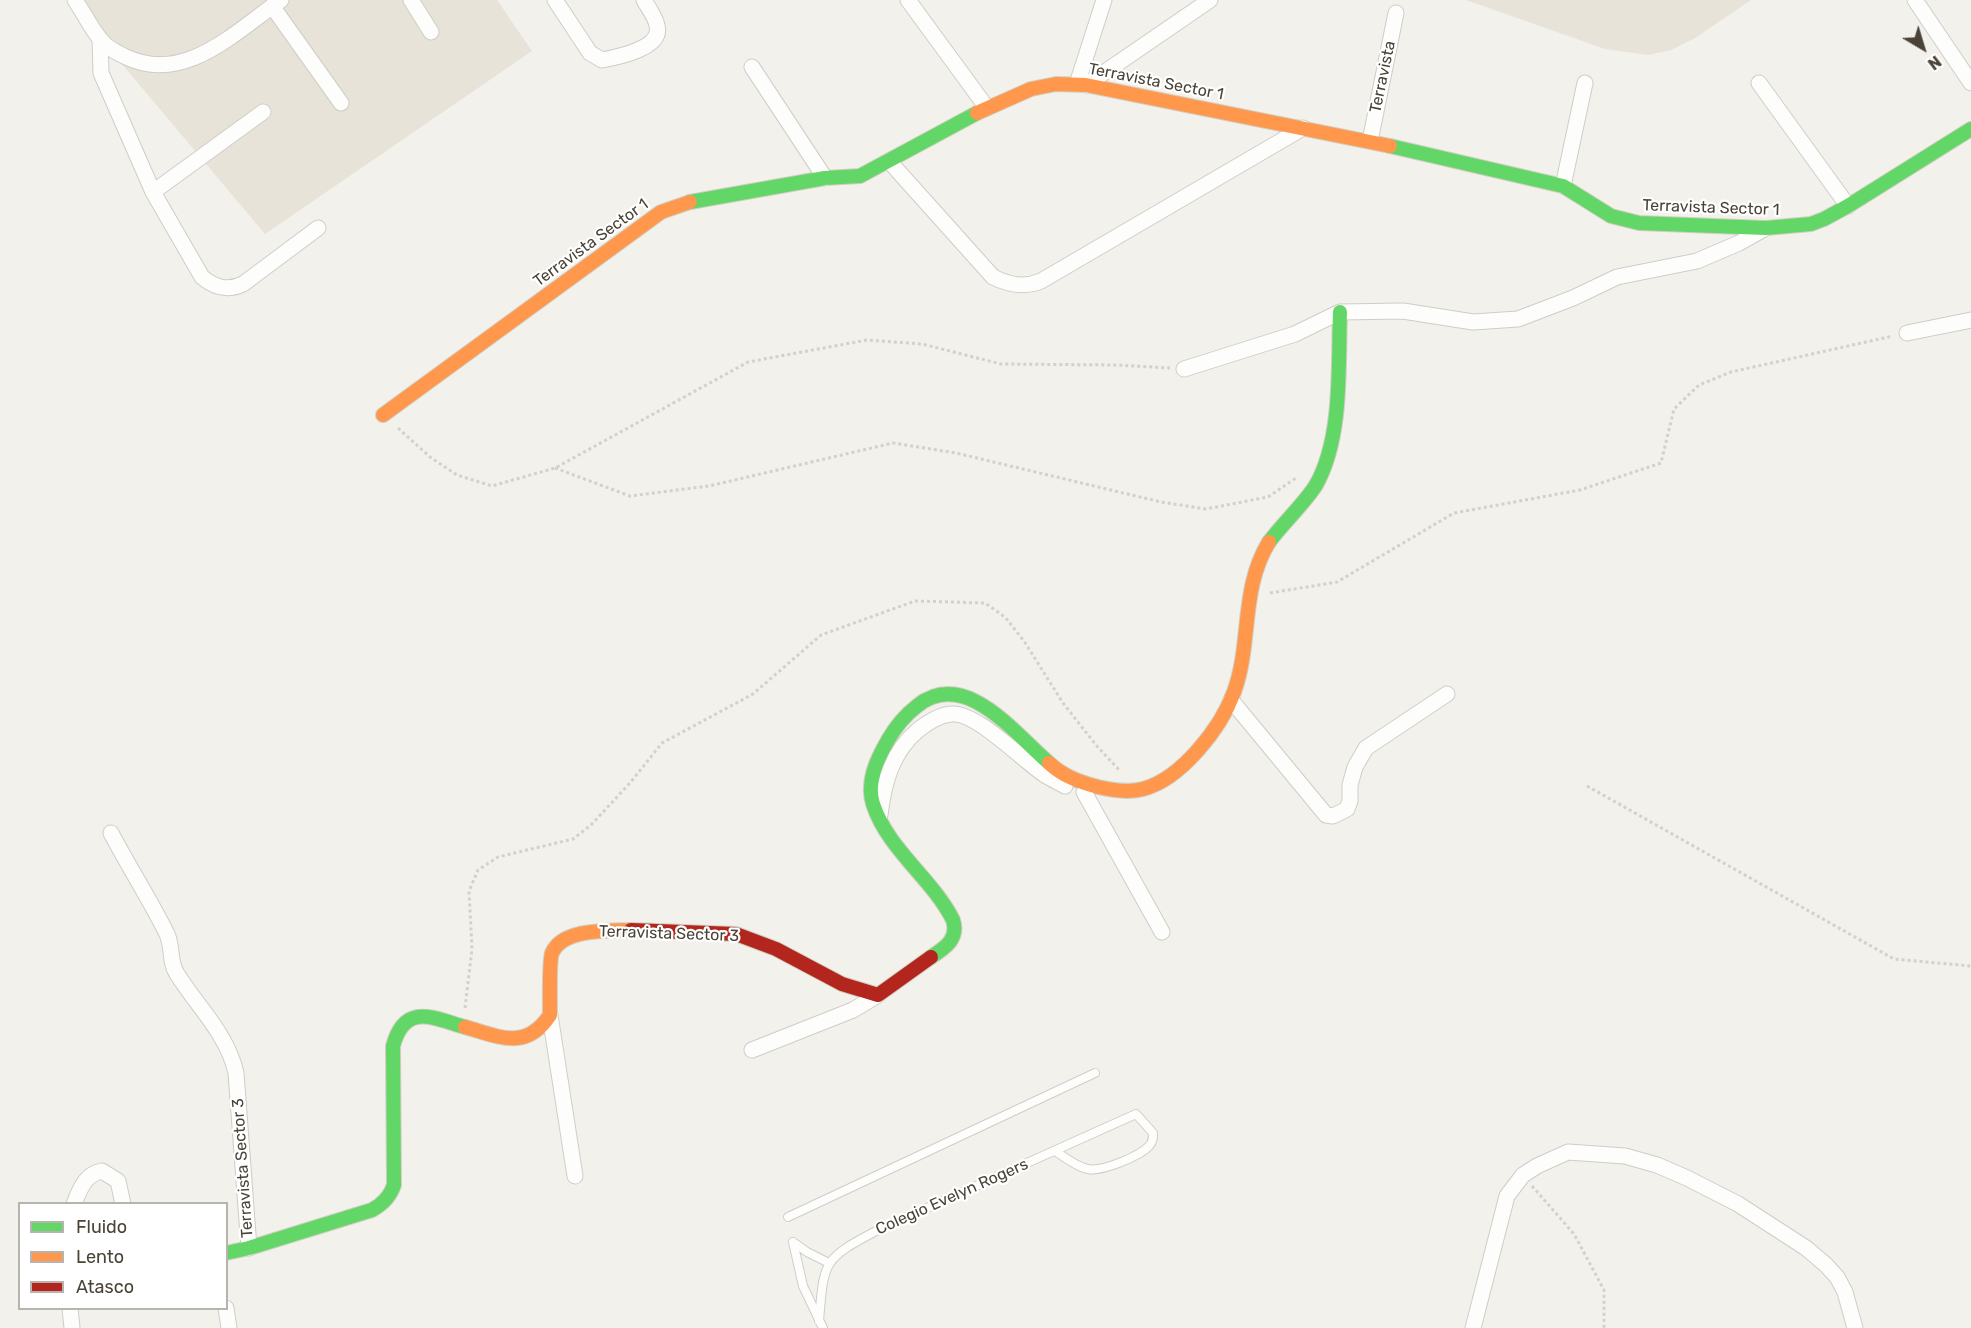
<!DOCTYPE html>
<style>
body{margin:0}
#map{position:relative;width:1971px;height:1328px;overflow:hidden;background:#f2f1eb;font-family:Rubik,sans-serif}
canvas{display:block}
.legend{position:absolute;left:18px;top:1202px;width:210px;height:108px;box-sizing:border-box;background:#fff;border:2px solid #b7b4af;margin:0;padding:8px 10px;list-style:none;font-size:18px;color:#4a4336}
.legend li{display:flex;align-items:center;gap:12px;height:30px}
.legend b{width:30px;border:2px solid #b7b4af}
.north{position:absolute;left:1893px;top:18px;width:60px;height:60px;-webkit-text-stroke:4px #fff;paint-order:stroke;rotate:142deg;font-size:16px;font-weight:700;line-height:24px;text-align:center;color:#4a4336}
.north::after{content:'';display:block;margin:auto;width:21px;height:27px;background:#4a4336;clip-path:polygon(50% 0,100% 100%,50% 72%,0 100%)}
</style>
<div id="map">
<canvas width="1971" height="1328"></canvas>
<ul class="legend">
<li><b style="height:8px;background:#63d668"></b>Fluido</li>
<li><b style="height:8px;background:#ff974d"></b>Lento</li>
<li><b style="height:8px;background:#b3261e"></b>Atasco</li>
</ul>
<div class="north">N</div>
</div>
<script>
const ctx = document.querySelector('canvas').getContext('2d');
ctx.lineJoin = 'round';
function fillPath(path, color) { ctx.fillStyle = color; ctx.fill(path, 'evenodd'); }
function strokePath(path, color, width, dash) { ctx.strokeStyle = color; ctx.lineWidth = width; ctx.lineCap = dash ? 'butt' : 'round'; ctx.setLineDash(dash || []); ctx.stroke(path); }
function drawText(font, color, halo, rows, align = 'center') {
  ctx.font = font + ' Rubik,sans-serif'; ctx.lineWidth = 4.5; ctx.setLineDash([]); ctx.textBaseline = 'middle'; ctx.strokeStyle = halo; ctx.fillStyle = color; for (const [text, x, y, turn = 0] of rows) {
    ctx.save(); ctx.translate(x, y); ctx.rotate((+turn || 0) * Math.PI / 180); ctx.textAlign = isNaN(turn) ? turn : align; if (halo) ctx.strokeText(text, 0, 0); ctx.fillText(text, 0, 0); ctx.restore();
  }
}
const residential = new Path2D(`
 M68 0H497L532 51 265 234Z
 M1466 0H1751L1695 38 1671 50 1648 55 1605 49Z`);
const path = new Path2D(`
 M398 428 430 457 457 475 492 486 555 468 748 362 867 340 922 344 1001 364 1117 365 1170 368
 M555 468 630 496 709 486 893 443 956 453 1161 502 1206 509 1268 497 1296 478
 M1270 593 1337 582 1454 513 1580 490 1661 463 1674 409 1699 385 1731 372 1893 336
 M1587 786 1894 959 1971 966
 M465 1008 472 949 469 891 478 870 498 857 573 839 591 825 630 783 662 743 753 694 821 635 915 601 985 603 1005 617 1024 641 1063 703 1096 745 1120 771
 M1532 1186 1574 1234 1604 1290V1328`);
const lane = new Path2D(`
 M788 1217 1095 1073
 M793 1242 803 1286 823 1328
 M793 1242 807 1252 829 1263
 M819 1321C824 1260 823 1259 878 1230L1136 1114 1153 1133C1153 1138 1153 1142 1149 1146 1140 1156 1102 1172 1088 1169 1076 1167 1065 1157 1055 1151`);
const street = new Path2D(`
 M75 0C83 12 91 28 100 39 106 47 117 53 126 57 185 85 236 31 281 0
 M411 0 431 32
 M555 0 590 53 602 60C618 57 663 48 657 26 656 17 648 8 644 0
 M908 0 987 108
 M1915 0 1971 83
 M272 6 341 103
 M100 39 101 73 153 192 202 277C215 288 228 291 243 284L318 228
 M752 67 825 178
 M1759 83 1848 206
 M1077 84 1104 0
 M1086 85 1210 0
 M1370 141 1396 13
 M889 161 993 277C1009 285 1024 288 1041 281L1303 128
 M1563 186 1585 83
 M153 192 263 112
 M1907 333 1971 320
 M1184 369 1295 334 1340 312 1403 311 1473 322 1518 319 1573 298 1617 277 1697 261 1739 243 1764 229
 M1231 700 1326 815 1333 816 1347 809 1350 801V785L1355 767 1366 748 1447 694
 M1084 792 1162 932
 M880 815C884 782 892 752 918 730 927 723 939 715 951 714 976 711 1023 761 1045 775 1051 779 1058 782 1065 786
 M111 833C129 867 150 900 167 934 173 947 169 962 177 974 197 1006 228 1035 236 1073L249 1248
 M550 1015 575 1176
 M752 1050 853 1010 878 995
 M74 1204C80 1189 85 1174 102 1171L118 1181 123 1204
 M70 1308 72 1328
 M226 1308 229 1328
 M1473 1328 1507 1196 1523 1175 1537 1166 1568 1152 1625 1156 1657 1165 1687 1178 1738 1204 1806 1248 1826 1265 1837 1277 1845 1292 1855 1328`);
const fast = new Path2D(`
 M1390 146 1563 186 1611 216 1639 223 1766 228 1811 224 1824 219 1848 206 1971 129
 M690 202 825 178 860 176 977 113
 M1269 542C1283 523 1304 504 1316 485 1343 437 1338 366 1340 312
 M931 957C945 948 959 939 953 920 932 878 888 850 873 804 866 782 877 759 888 740 896 726 904 716 917 706 965 667 1015 734 1049 763
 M226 1253 249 1248 372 1210C383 1204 390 1197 394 1185L393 1046C405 1002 433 1018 465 1027`);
const slow = new Path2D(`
 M977 113 1031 89 1056 84 1086 85 1390 146
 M383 415 661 212 690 202
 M1049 763C1063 776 1079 782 1098 787 1112 790 1128 793 1143 789 1181 779 1221 728 1234 692 1252 643 1240 589 1269 542
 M465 1027C500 1037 526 1051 550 1015 550 1004 549 960 552 953 563 928 608 931 631 930`);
const jam = new Path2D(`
 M631 930 736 934 776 949 842 984 878 995 931 957`);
const streetNames = [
 ["Terravista",1383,77,-78],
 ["Terravista Sector 1",1156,82,11],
 ["Terravista Sector 1",1711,208,2],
 ["Terravista Sector 1",591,243,-36],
 ["Terravista Sector 3",669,934,2],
 ["Terravista Sector 3",243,1168,-94],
 ["Colegio Evelyn Rogers",952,1197,-24]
];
fillPath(residential, '#e7e3d8');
strokePath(lane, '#cfcdc7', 10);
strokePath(street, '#cfcdc7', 17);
strokePath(fast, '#d2cfc2', 16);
strokePath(slow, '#d2cfc2', 16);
strokePath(jam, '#d2cfc2', 16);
strokePath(path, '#d2d1ca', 3, [3, 3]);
strokePath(lane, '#fdfdfc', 8);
strokePath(street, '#fdfdfc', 15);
strokePath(fast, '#63d668', 14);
strokePath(slow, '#ff974d', 14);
strokePath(jam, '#b3261e', 14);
drawText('16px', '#4a4336', '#fff', streetNames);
</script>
